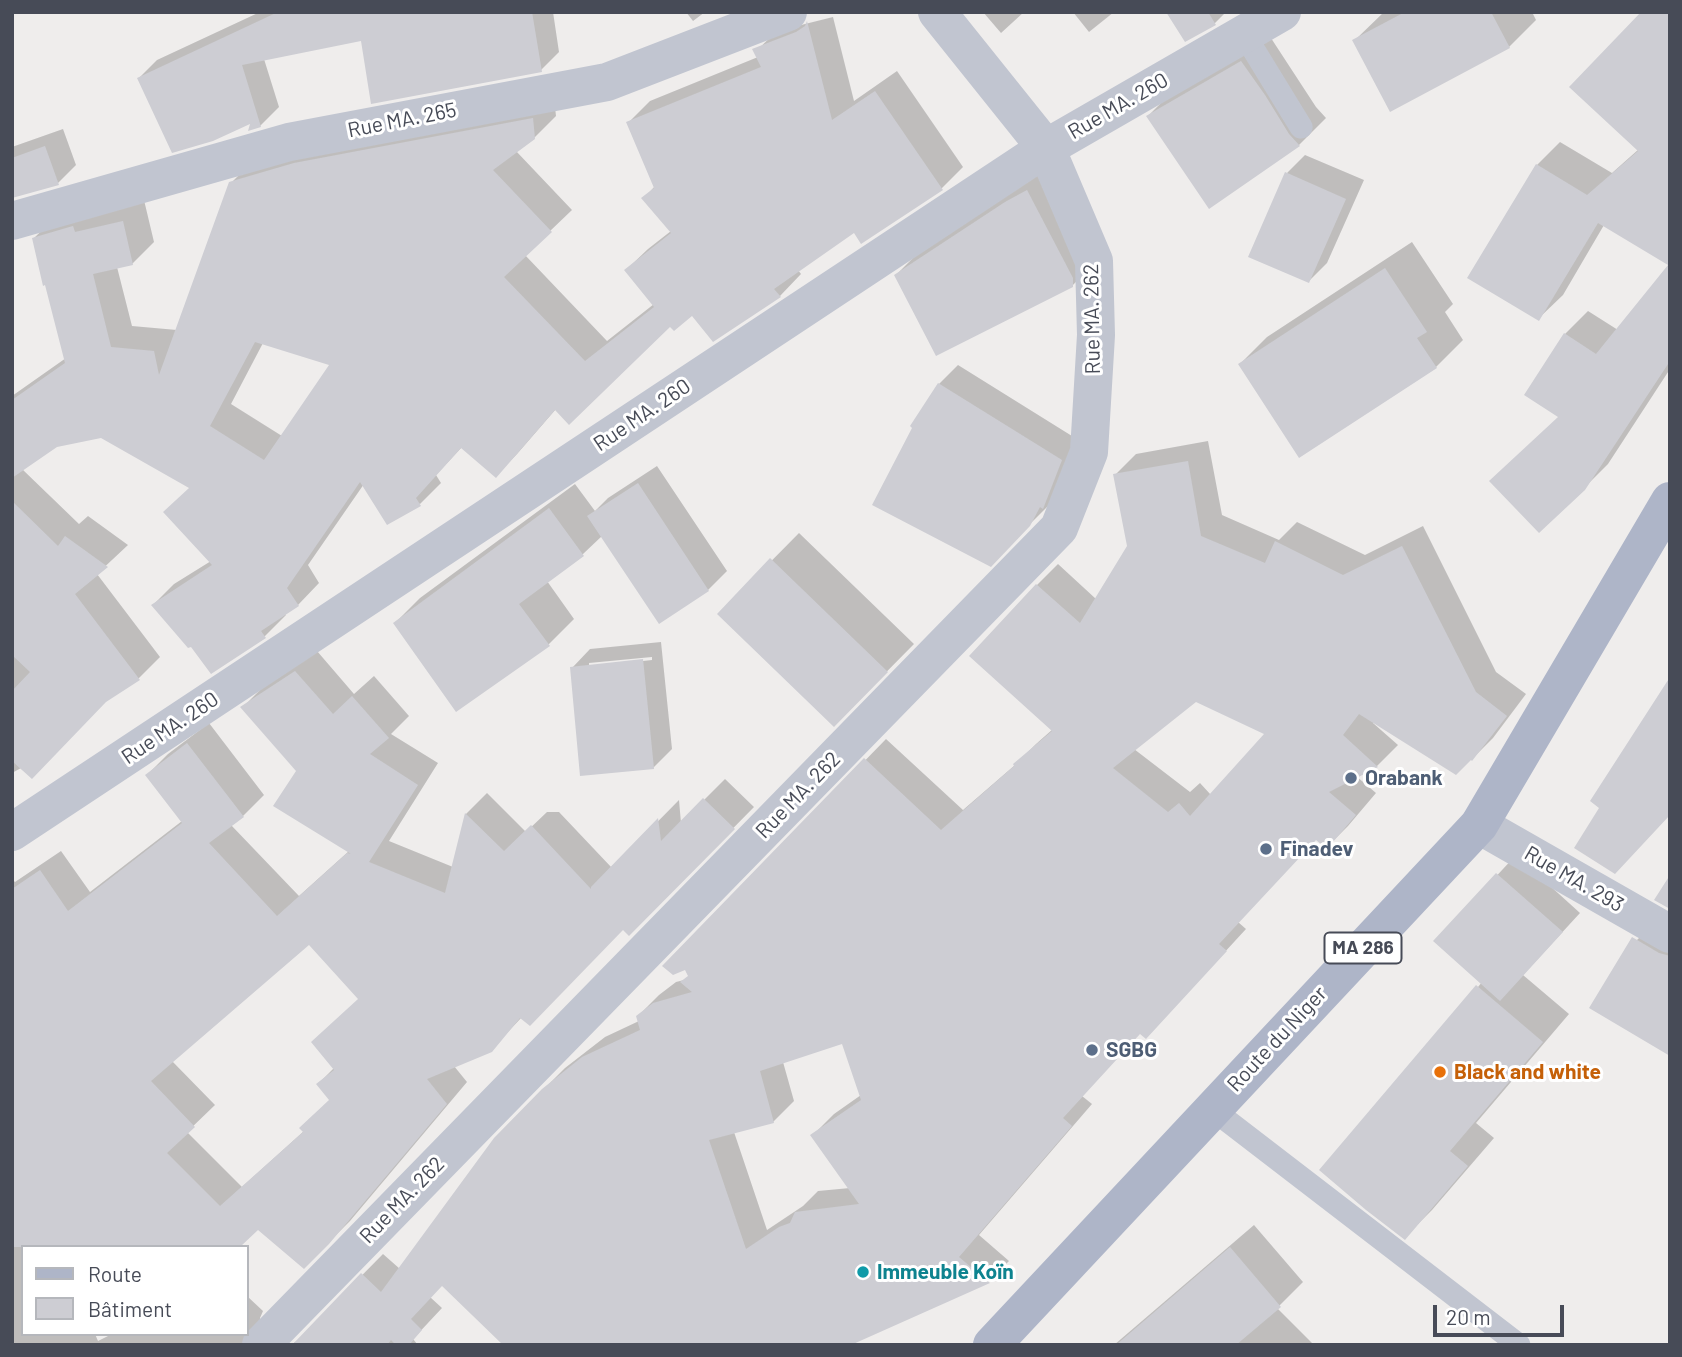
<!DOCTYPE html>
<meta charset="utf-8">
<style>
body{margin:0}
#map{position:relative;width:1682px;height:1357px;overflow:hidden;background:#efedec;font-family:Barlow,sans-serif}
canvas{display:block}
.frame{position:absolute;inset:0;border:14px solid #474b57;pointer-events:none}
.legend{position:absolute;left:21px;top:1245px;width:228px;height:91px;box-sizing:border-box;background:#fff;border:2px solid #b5b7bc;margin:0;padding:9px 12px;list-style:none;font-size:21px;color:#474b57}
.legend li{display:flex;align-items:center;gap:14px;height:35px}
.legend b{width:35px;border:2px solid #b5b7bc}
.scale{position:absolute;left:1433px;top:1305px;width:131px;height:32px;box-sizing:border-box;border:4px solid #474b57;border-top:0;padding-left:9px;font-size:21px;line-height:24px;white-space:nowrap;color:#474b57;-webkit-text-stroke:5px #fff;paint-order:stroke}
</style>
<div id="map">
<canvas width="1682" height="1357"></canvas>
<div class="frame"></div>
<ul class="legend">
<li><b style="height:9px;background:#aeb5c8"></b>Route</li>
<li><b style="height:19px;background:#cdcdd3"></b>Bâtiment</li>
</ul>
<div class="scale">20 m</div>
</div>
<script>
const ctx = document.querySelector('canvas').getContext('2d');
ctx.lineJoin = 'round';
function fillPath(path, color) { ctx.fillStyle = color; ctx.fill(path, 'evenodd'); }
function strokePath(path, color, width, dash) { ctx.strokeStyle = color; ctx.lineWidth = width; ctx.lineCap = dash ? 'butt' : 'round'; ctx.setLineDash(dash || []); ctx.stroke(path); }
function drawText(font, color, halo, rows, align = 'center') {
  ctx.font = font + ' Barlow,sans-serif'; ctx.lineWidth = 6; ctx.setLineDash([]); ctx.textBaseline = 'middle'; ctx.strokeStyle = halo; ctx.fillStyle = color; for (const [text, x, y, turn = 0] of rows) {
    ctx.save(); ctx.translate(x, y); ctx.rotate((+turn || 0) * Math.PI / 180); ctx.textAlign = isNaN(turn) ? turn : align; if (halo) ctx.strokeText(text, 0, 0); ctx.fillText(text, 0, 0); ctx.restore();
  }
}
const shadow = new Path2D(`
 M260 12H553L559 52 541 70 362 39 264 59 279 107 260 126 253 120 139 78 157 60Z
 M686 12H705L693 21Z
 M983 12H1024L1001 33Z
 M1073 12H1114L1089 32Z
 M1168 12H1226L1215 23 1186 40Z
 M1384 12H1532L1536 20 1509 47 1354 41Z
 M1643 12 1670 264 1604 225 1563 295 1539 318 1537 165 1560 142 1612 173 1639 149Z
 M833 17 854 101 897 71 963 167 942 188 862 242 854 230 798 270 801 274 780 296 713 340 692 313 670 324 556 409 517 454 496 476 462 447 436 475 441 483 420 504 364 484 308 565 319 583 298 605 285 613 286 615 265 636 212 672 191 644 153 605 174 584 211 561 191 487 101 436 56 445 22 469 79 524 88 516 128 545 97 574 160 657 139 678 108 698 61 746 12 773V396L66 358 34 238 56 217 144 200 154 242 132 264 117 267 132 326 177 330 231 183 253 161 554 98 556 116 534 138 516 151 572 210 525 255 607 341 654 304 626 270 648 249 671 231 644 198 655 186 628 123 650 101 758 57 755 52 777 31ZM263 343 332 364 282 436 231 404Z
 M1269 35 1316 107 1326 118 1299 145 1210 206 1148 116 1175 89Z
 M63 129 76 165 58 183 12 196V147Z
 M1305 155 1364 180 1327 263 1309 281 1287 173Z
 M1055 164 1099 258 1072 286 896 275 923 248Z
 M1412 242 1453 304 1445 312 1463 340 1436 367 1240 364 1267 337Z
 M1670 266V369L1608 464 1584 488 1560 416 1565 334 1588 311 1618 330Z
 M958 365 1080 441 1048 506 990 564 913 426 939 384Z
 M1208 441 1222 515 1279 540 1297 522 1365 555 1423 526 1496 672 1526 694 1493 738 1472 759 1374 722 1373 723 1398 745 1377 766 1356 776 1376 793 1348 826 1327 847 1317 838 1238 922 1246 929 1166 1016 1141 1032 1082 1096 1092 1104 979 1235 1009 1261 989 1281 848 1344 443 1284 430 1297 442 1308 413 1339 418 1345H291L298 1340 383 1254 400 1269 543 1090 565 1068 605 1037 639 1021 638 1016 659 995 676 982 684 980 690 975 685 968 665 966 886 739 963 810 1015 765 1036 744 1053 729 1037 585 1058 564 1096 599 1129 546 1115 475 1136 454ZM1195 700 1267 733 1211 795 1200 783 1190 792 1134 749ZM844 1042 861 1095 834 1114 813 1135 850 1188 818 1191 803 1206 767 1230 734 1132 773 1122 794 1101 783 1062Z
 M657 466 727 571 708 590 659 622 602 536 583 554 547 581 574 619 548 645 395 623 420 598 575 484 595 511 608 498Z
 M799 533 914 644 834 725 719 614Z
 M661 642 672 749 653 768 572 668 590 649ZM652 657V660L589 667V663Z
 M317 651 354 694 374 676 409 716 391 734 438 763 389 841 453 867 466 814 487 793 526 832 547 812H559L612 868 679 800 681 823 725 779 754 807 629 934 623 928 522 1017 491 1050 454 1066 467 1082 350 1221 304 1267 258 1227 23 1247V1334H95L98 1341 112 1334H247V1296L263 1311 260 1318V1330L275 1345H12V879L15 882 61 851 90 892 182 821 147 775 168 754 209 723 264 795 243 816 231 825 299 896 349 851 298 771 243 707 263 687ZM309 943 359 998 334 1068 318 1084 331 1100 304 1131 242 1187 187 1132 215 1105 172 1061Z
 M1516 855 1580 913 1523 975 1569 1014 1476 1123 1494 1138 1432 1210 1405 1237 1478 987 1482 982 1436 941Z
 M1652 925 1670 936V1054L1625 952Z
 M1254 1225 1303 1282 1277 1308 1314 1345H1114Z`);
const building = new Path2D(`
 M278 12H532L542 72 371 104 361 41 242 65 261 127 248 131 250 124 213 141 172 153 137 78Z
 M1166 12H1208L1216 25 1185 42Z
 M1405 12H1491L1510 48 1390 112 1352 40Z
 M1641 12H1670V361L1585 490 1539 533 1489 481 1558 417 1524 395 1564 333 1596 354 1668 265 1598 223 1539 321 1467 278 1536 164 1587 195 1638 151 1569 87Z
 M807 21 832 120 875 91 943 190 861 244 854 233 774 289 781 297 713 342 692 316 674 331 670 327 569 425 555 410 496 478 461 448 416 498 421 506 387 525 360 482 287 588 299 606 261 631 266 638 211 674 191 647 188 648 151 605 212 565 163 512 189 488 101 438 57 447 12 478V400L65 363 45 285 43 286 32 238 73 226 75 232 123 221 133 265 93 274 111 347 154 351 159 375 229 182 294 163 533 118 535 139 493 170 552 232 504 277 585 361 654 307 624 270 671 233 641 198 654 188 626 122 761 67 752 49 796 32 805 26ZM255 342 329 365 264 460 210 426Z
 M1241 61 1265 95 1289 134 1300 146 1209 209 1146 116Z
 M45 146 59 185 12 198V158Z
 M1285 172 1346 199 1309 283 1248 257Z
 M1027 190 1073 278V287L936 356 894 275 1005 202Z
 M1385 268 1427 332 1417 338 1437 368 1299 458 1238 364Z
 M938 383 1062 460 1043 509 1040 507 1030 526 991 567 872 505 912 428 910 426Z
 M1188 461 1201 536 1265 563 1275 541 1343 575 1402 546 1476 692 1507 716 1472 761 1471 760 1456 775 1359 714 1343 735 1378 767 1329 792 1356 815 1327 849 1316 840 1219 944 1227 951 1146 1039 1140 1034 1063 1118 1072 1126 959 1257 990 1283 851 1345H503L442 1286 411 1319 422 1330 409 1345H396L391 1340 387 1345H292L361 1273 381 1292 494 1138 542 1089 582 1057 640 1030 636 1016 653 1003 692 992 680 982 688 976 685 970 673 975 662 966 864 758 941 830 1014 766 1013 764 1052 731 969 656 1036 584 1080 623 1127 546 1113 474ZM1196 702 1264 734 1190 816 1179 803 1168 812 1113 768ZM842 1044 861 1100 810 1135 859 1204 795 1212 790 1223 779 1227 746 1249 709 1140 774 1123 760 1071Z
 M638 483 709 591 659 624 587 516Z
 M12 501 58 546 65 536 108 567 75 594 140 680 106 702 32 779 12 761V691L30 672 12 655Z
 M549 508 584 556 519 604 550 646 456 712 393 623Z
 M770 558 888 672 834 727 717 614Z
 M643 659 654 769 580 776 570 667Z
 M295 671 333 714 352 696 389 738 370 754 418 785 369 862 445 893 465 813 504 851 531 825 591 889V887L658 818 661 841 703 798 735 829 629 936 623 930 530 1026 520 1018 492 1052 427 1079 447 1104 329 1244 304 1269 258 1230 240 1247H12V889L40 870 68 911 182 823 145 775 187 743 244 817 209 843 277 916 347 853 351 854 273 806 296 771 240 707ZM309 945 358 999 311 1042 334 1070 316 1084 329 1100 299 1128 303 1132 220 1206 167 1153 195 1127 151 1081Z
 M1670 677V815L1615 874 1574 848 1599 808 1590 801Z
 M1496 873 1563 932 1500 1001 1433 941Z
 M1670 875V909L1654 900Z
 M1632 937 1659 953 1670 956V1056L1589 1008Z
 M1476 985 1543 1042 1450 1151 1468 1166 1405 1240 1366 1210 1319 1170Z
 M1230 1247 1281 1307 1236 1345H1116Z`);
const lane = new Path2D(`
 M1244 34 1301 127
 M1212 1109 1519 1345`);
const street = new Path2D(`
 M12 221 289 142 607 82 788 12
 M1479 825 1670 934
 M12 832 1046 148 1282 12
 M261 1345 1059 528 1089 452 1096 335 1094 261 1046 148 937 12`);
const primary = new Path2D(`
 M992 1345 1479 825 1670 501`);
const markers = [
 [1351,778,7,"#5c6f8a"],
 [1266,849,7,"#5c6f8a"],
 [1092,1050,7,"#5c6f8a"],
 [1440,1072,7,"#e8710a"],
 [863,1272,7,"#0f9aa8"]
];
const shields = [
 [1363,948,77]
];
const shieldNames = [
 ["MA 286",1363,948]
];
const streetNames = [
 ["Rue MA. 260",1118,106,-30],
 ["Rue MA. 265",402,120,-11],
 ["Rue MA. 262",1092,319,-91],
 ["Rue MA. 260",642,415,-34],
 ["Rue MA. 260",170,728,-34],
 ["Rue MA. 262",798,795,-46],
 ["Rue MA. 293",1574,879,30],
 ["Route du Niger",1277,1039,-47],
 ["Rue MA. 262",402,1200,-46]
];
const serviceNames = [
 ["Orabank",1365,778],
 ["Finadev",1280,849],
 ["SGBG",1106,1050]
];
const foodNames = [
 ["Black and white",1454,1072]
];
const cultureNames = [
 ["Immeuble Koïn",877,1272]
];
fillPath(shadow, '#0003');
fillPath(building, '#cdcdd3');
strokePath(lane, '#c1c5d0', 23);
strokePath(street, '#c1c5d0', 38);
strokePath(primary, '#aeb5c8', 38);
for (const [x, y, r, color] of markers) { const dot = new Path2D(); dot.arc(x, y, r, 0, 2 * Math.PI); ctx.fillStyle = color; ctx.fill(dot); strokePath(dot, '#fff', 2.5); }
for (const [x, y, w] of shields) { const box = new Path2D(); box.roundRect(x - w / 2, y - 15.5, w, 31, 5); ctx.fillStyle = '#fff'; ctx.fill(box); strokePath(box, '#474b57', 2); }
drawText('bold 19px', '#474b57', null, shieldNames);
drawText('21px', '#474b57', '#fff', streetNames);
drawText('bold 21px', '#4e5e75', '#fff', serviceNames, 'left');
drawText('bold 21px', '#c56008', '#fff', foodNames, 'left');
drawText('bold 21px', '#0d838f', '#fff', cultureNames, 'left');
</script>
